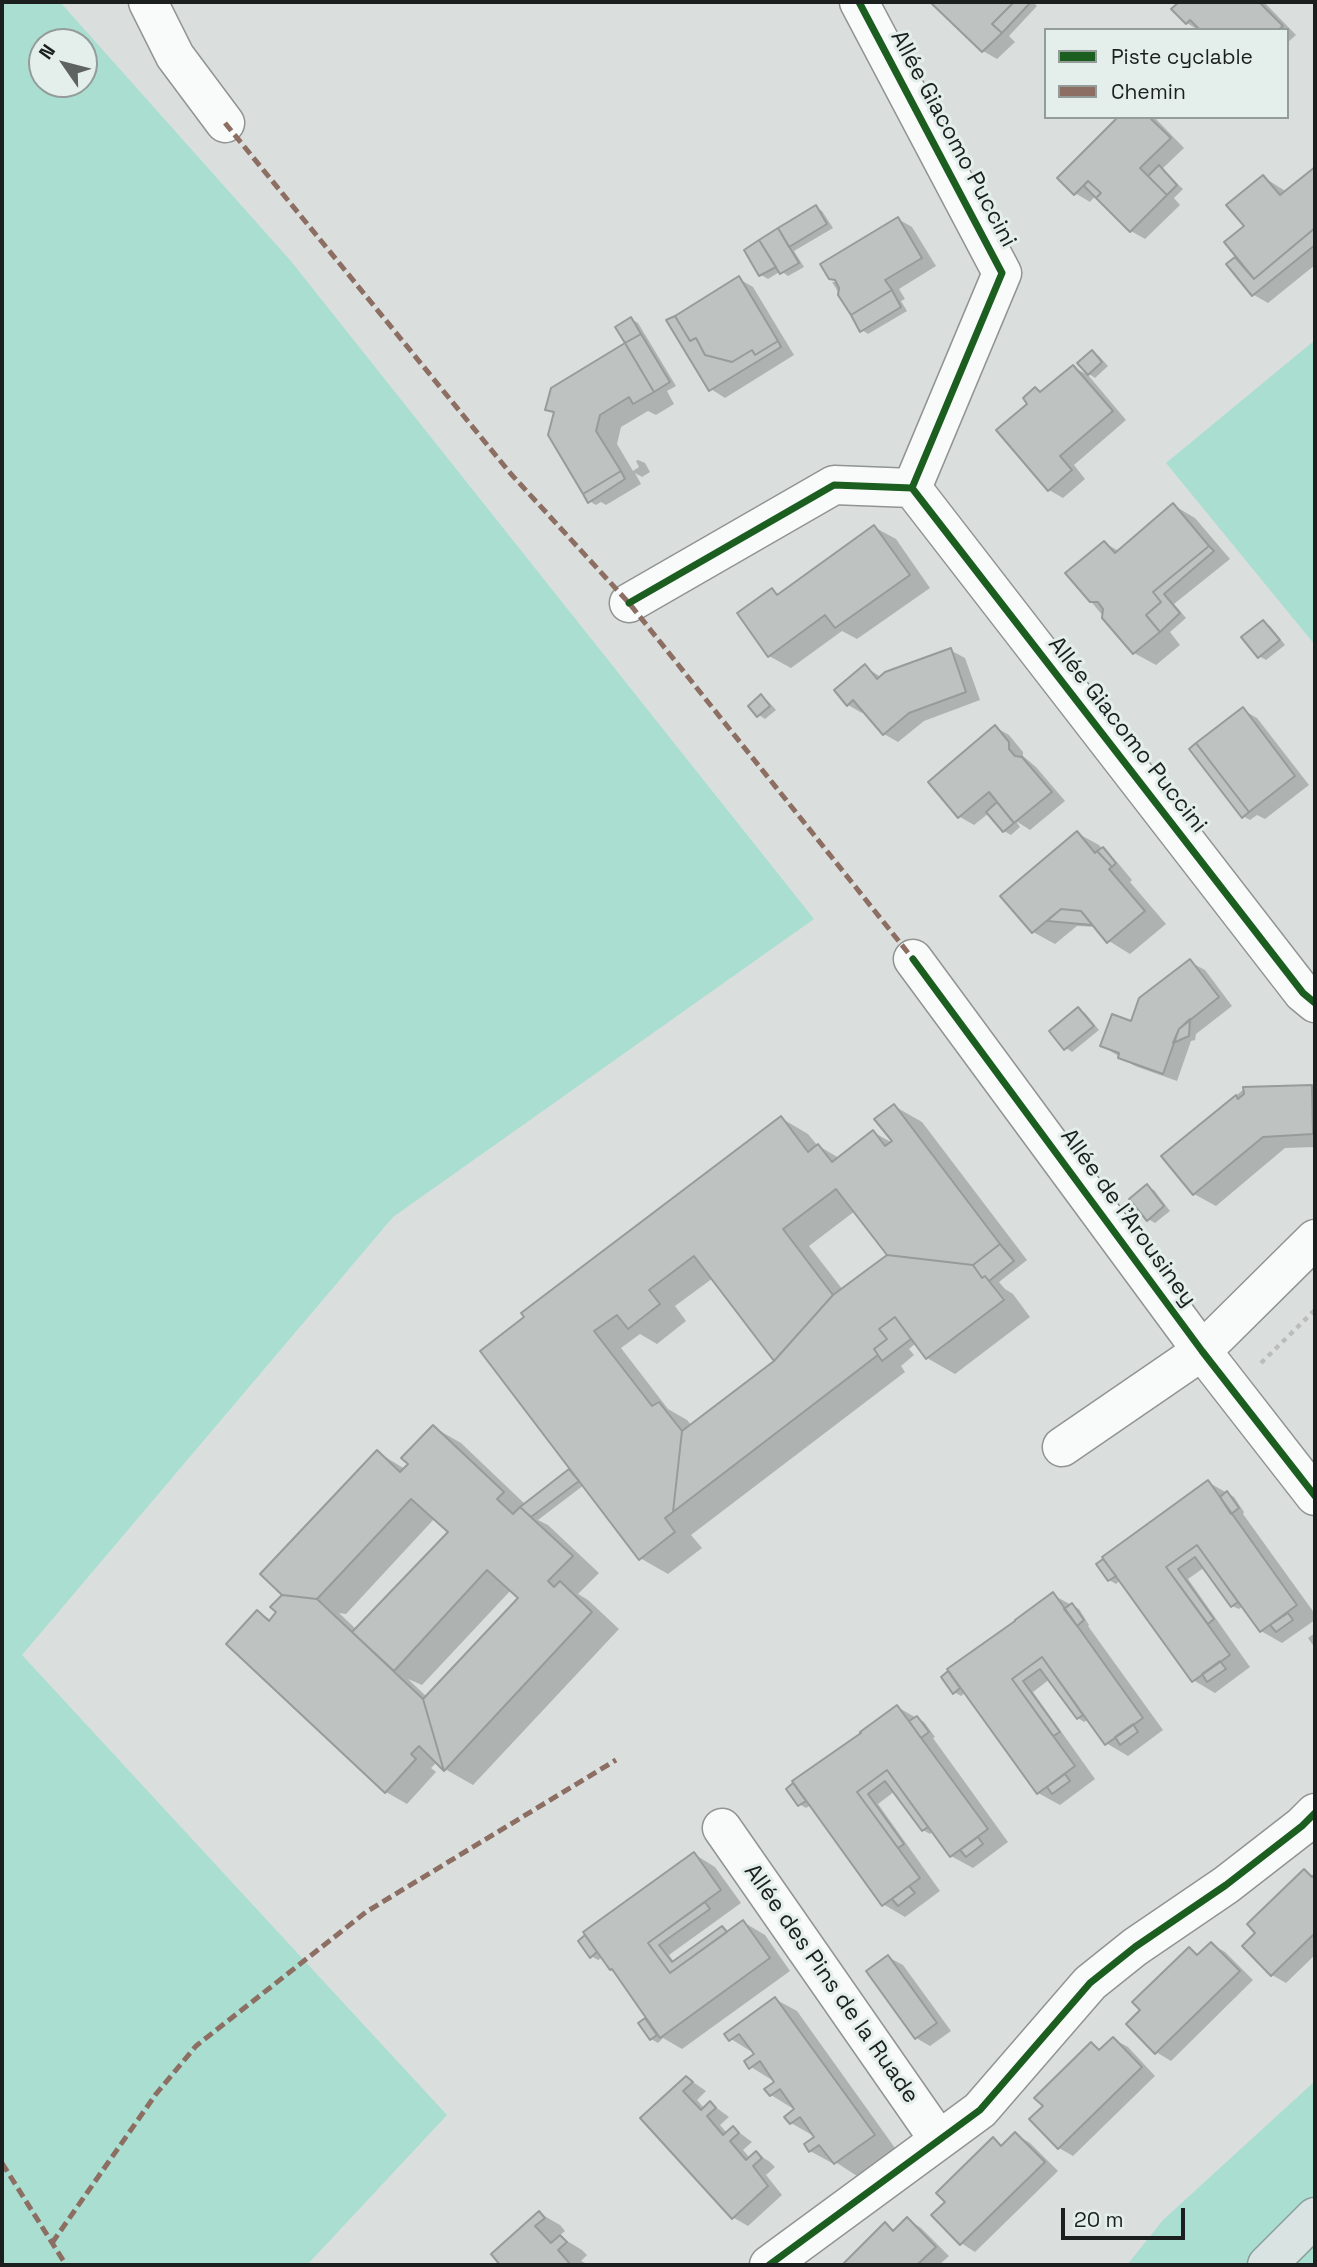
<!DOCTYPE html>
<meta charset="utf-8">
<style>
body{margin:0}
#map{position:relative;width:1317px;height:2267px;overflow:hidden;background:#dadfdd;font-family:"Space Grotesk",sans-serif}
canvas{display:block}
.frame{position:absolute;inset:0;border:4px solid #1b1f1e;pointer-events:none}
.legend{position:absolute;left:1044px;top:28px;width:245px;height:91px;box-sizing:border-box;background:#e4efeb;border:2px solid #949c99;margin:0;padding:9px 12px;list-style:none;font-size:21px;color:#1b1f1e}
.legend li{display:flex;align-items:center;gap:14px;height:35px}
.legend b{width:35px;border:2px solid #949c99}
.north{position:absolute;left:28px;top:28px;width:70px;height:70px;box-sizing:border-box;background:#e4efeb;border:2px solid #949c99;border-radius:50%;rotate:305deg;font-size:19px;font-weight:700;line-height:28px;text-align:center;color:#1b1f1e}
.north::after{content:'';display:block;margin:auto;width:24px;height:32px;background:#5e6261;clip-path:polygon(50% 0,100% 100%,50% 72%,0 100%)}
.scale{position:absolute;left:1061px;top:2208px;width:124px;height:32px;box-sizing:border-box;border:4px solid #1b1f1e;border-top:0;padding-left:9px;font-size:21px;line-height:24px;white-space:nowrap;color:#1b1f1e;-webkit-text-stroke:5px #e4efeb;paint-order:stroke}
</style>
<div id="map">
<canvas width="1317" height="2267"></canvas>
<div class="frame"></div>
<ul class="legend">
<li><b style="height:9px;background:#1b5e20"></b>Piste cyclable</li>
<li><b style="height:9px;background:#8d6e63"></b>Chemin</li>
</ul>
<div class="north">N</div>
<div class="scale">20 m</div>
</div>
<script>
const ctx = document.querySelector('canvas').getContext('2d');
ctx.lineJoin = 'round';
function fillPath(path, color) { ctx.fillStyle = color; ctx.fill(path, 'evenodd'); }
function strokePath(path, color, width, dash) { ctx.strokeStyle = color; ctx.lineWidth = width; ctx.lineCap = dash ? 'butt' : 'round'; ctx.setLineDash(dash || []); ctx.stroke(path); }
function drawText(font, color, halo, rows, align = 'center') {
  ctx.font = font + ' "Space Grotesk",sans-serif'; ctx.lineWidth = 6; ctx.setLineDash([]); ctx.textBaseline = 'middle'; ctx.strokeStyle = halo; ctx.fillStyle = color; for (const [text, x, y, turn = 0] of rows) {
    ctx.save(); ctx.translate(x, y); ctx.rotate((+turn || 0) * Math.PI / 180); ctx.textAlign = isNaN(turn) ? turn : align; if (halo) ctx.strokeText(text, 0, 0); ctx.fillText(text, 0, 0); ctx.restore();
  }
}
const green = new Path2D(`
 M2 2H60L290 260 814 919 393 1217 22 1655 447 2115 307 2265H2ZM42 42H84V84H42Z
 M1315 340V645L1166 463Z
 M1315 2081V2265H1127L1163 2220Z`);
const shadow = new Path2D(`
 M933 2H1036L1035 4 1037 6 1009 36 1015 42 997 59 983 51Z
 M1181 2H1264L1296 35 1287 43V30H1198L1187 23 1173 9Z
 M1121 117H1154L1184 148 1162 169 1183 189 1174 198 1180 205 1145 239 1131 231 1096 195 1090 202 1075 193Z
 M1315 169V265L1268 303 1254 295 1228 265 1238 257 1263 177 1287 192Z
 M816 207 822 211 833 228 794 251 804 267 788 276 781 271 768 279 761 275Z
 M898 219 912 227 936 266 899 289 905 299 901 301 907 311 868 334 862 330 832 282H837L830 278Z
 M739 279 753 287 794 355 725 398 711 389Z
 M631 319 638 323 676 386 667 391 674 404 656 415 648 411 621 427 617 444 633 471 639 467 636 461 638 460 645 463 650 472 642 477 635 473 641 484 606 505 601 502 596 505 589 501 555 414 547 409 625 345Z
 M1093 352 1099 356 1108 366 1095 378 1089 374Z
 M1073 367 1088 375 1126 420 1074 465 1085 479 1063 498 1049 490 1030 404 1036 389 1042 393Z
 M1173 505 1195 518 1230 559 1174 604 1186 618 1170 632 1180 645 1156 665 1134 653 1068 574 1104 543 1119 551Z
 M874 527 896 539 930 588 857 639 842 631 791 668 769 656 772 590 780 595Z
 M1263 622 1270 626 1285 645 1266 660 1259 656Z
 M950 650 965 658 980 700 924 721 898 742 884 734 865 711 862 713 848 705 865 667 881 677Z
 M761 696 767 700 776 710 765 719 759 715Z
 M1243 710 1257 718 1309 785 1265 819 1257 815 1250 820 1243 816Z
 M995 727 1009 735 1023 752V756L1036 767 1065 801 1030 830 1016 821 1020 827 1011 835 1004 831 989 813 974 825 960 817 930 782Z
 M1077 833 1099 845 1113 862H1117L1132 880 1130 882 1166 924 1130 954 1109 941 1097 927 1077 926 1055 944 1033 932Z
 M1190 962 1205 970 1232 1006 1196 1034 1195 1040 1191 1041 1177 1081 1135 1066 1102 1046 1132 1023Z
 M1078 1009 1085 1013 1099 1030 1072 1052 1066 1048Z
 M1312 1086 1315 1089V1147L1285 1148 1216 1206 1194 1194 1163 1156 1244 1089Z
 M894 1106 922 1122 1027 1260 999 1282 1005 1289 1013 1294 1030 1317 955 1374 927 1358 916 1343 909 1349 914 1355 901 1366 905 1372 691 1535 702 1548 668 1574 640 1558 584 1485 538 1520 548 1525 599 1573 578 1594 588 1600 619 1629 473 1785 445 1769 437 1762 431 1768 436 1772 407 1804 386 1792 258 1612 271 1620 278 1612 283 1597 377 1452 405 1469 433 1427 461 1443 526 1505 570 1471 577 1475 482 1351 781 1118 808 1134 817 1145 839 1158 873 1132 898 1146ZM855 1211 889 1255 843 1290 809 1246ZM713 1278 777 1361 692 1426 687 1420 668 1409 621 1348 640 1334 657 1344 686 1321 675 1306ZM435 1518 450 1532 357 1630 339 1613 346 1614ZM511 1590 520 1598 427 1697 408 1679 422 1685Z
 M1147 1187 1154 1190 1170 1211 1155 1223 1148 1219Z
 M1208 1482 1234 1497 1244 1512 1243 1514 1315 1614V1620L1282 1643 1261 1631 1243 1606 1239 1609 1232 1606 1205 1567 1188 1579 1250 1667 1215 1693 1193 1680 1121 1580 1116 1584 1109 1580 1103 1562 1111 1566Z
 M1053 1595 1079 1609 1089 1625 1088 1626 1163 1730 1128 1756 1106 1743 1089 1719 1084 1722 1078 1718 1050 1679 1033 1692 1095 1779 1060 1805 1038 1793 966 1692 961 1696 954 1692 949 1673 954 1676Z
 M1315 1633V1648L1308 1638Z
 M897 1707 924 1722 935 1737 933 1738 1008 1842 973 1868 951 1856 933 1831 930 1834 923 1830 895 1791 878 1804 940 1891 905 1917 883 1904 811 1805 806 1808 799 1804 794 1785 799 1788Z
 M694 1854 715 1867 741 1903 669 1955 674 1962 722 1928 730 1932 743 1922 765 1935 790 1971 682 2049 663 2038 658 2043 651 2039 645 2020 652 2024 603 1957 598 1960 591 1956 585 1937 592 1941Z
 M1304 1871 1315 1877V1955L1286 1983 1272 1975Z
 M1211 1944 1225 1952 1253 1980 1171 2061 1156 2052 1142 2010 1189 1949 1199 1955Z
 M888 1957 903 1965 951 2031 930 2046 916 2038Z
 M775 1999 797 2011 895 2148 857 2176 834 2161 832 2163 810 2151 817 2138 814 2134 812 2135 791 2123 797 2110 794 2106 792 2108 771 2095 776 2082 774 2078 772 2080 751 2067 756 2054 754 2051 752 2052 731 2039Z
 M1113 2039 1128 2047 1155 2076 1073 2156 1059 2148 1045 2106 1091 2044 1102 2050Z
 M687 2078 706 2091 697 2100 704 2108 710 2103 729 2117 720 2125 727 2133 733 2128 752 2142 743 2150 750 2158 756 2153 770 2162 775 2167 766 2175 782 2195 748 2226 734 2218 643 2118Z
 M1015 2134 1030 2143 1058 2171 975 2252 961 2243 947 2202 993 2140 1004 2146Z
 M539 2213 560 2225 565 2231 559 2236 582 2250 587 2255 581 2261 589 2265H503L493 2254Z
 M907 2219 921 2228 949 2256 939 2265H844L885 2224 896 2231Z`);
const building = new Path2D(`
 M930 2H1014L992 24 1002 33 982 52Z
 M1014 2H1031L1002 33 992 24Z
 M1179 2H1259L1283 26 1278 30H1200L1190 20 1186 24 1171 9Z
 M1118 117H1149L1171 138 1140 168 1167 195 1130 232 1096 198 1101 193 1088 181 1074 195 1057 178Z
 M1159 165 1177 185 1167 195 1148 176Z
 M1315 167V228L1254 279 1224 242 1244 226 1226 205 1263 175 1280 195Z
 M1088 181 1101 193 1096 198 1084 186Z
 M816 205 827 224 789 247 778 228Z
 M898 217 922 258 885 280 892 290 851 315 838 295 839 288 835 280 829 279 820 264Z
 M778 228 799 263 780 274 759 240Z
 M1315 228V245L1252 296 1226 264 1235 257 1254 279Z
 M759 240 776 267 759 276 744 250Z
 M739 276 778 341 755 355 752 350 732 362 705 355 696 338 690 341 675 316Z
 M892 290 901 307 860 332 851 315Z
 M675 316 690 341 696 338 705 355 732 362 752 350 755 355 778 341 781 347 709 391 666 320Z
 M631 317 641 334 625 343 615 327Z
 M641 334 670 382 654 392 625 343Z
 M625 343 654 392 633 404 629 397 600 415 596 431 621 471 583 494 548 435 554 412 545 410 551 388Z
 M1092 350 1102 362 1088 375 1077 363Z
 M1073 365 1113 411 1060 456 1072 470 1048 491 996 430 1027 404 1023 398 1035 387 1040 392Z
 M621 471 625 479 588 503 583 494Z
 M1173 503 1209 546 1153 592 1161 602 1146 615 1160 632 1133 654 1102 618 1103 609 1098 602H1090L1065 573 1104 541 1115 553Z
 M874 525 910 575 835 628 825 615 768 657 737 613 772 588 777 595Z
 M1209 546 1214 551 1164 594 1180 613 1160 632 1146 615 1161 602 1153 592Z
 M1263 620 1280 640 1258 658 1241 637Z
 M951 648 966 692 909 713 883 735 853 700 847 706 834 690 865 664 877 679 885 672Z
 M761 694 770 706 757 717 748 706Z
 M1243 707 1295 776 1249 812 1196 743Z
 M995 725 1009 742V749L1015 756 1022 757 1052 792 1014 823 989 792 958 818 928 782Z
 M1196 743 1249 812 1242 818 1189 749Z
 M997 802 1014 823 1003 832 986 812Z
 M1077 831 1095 853 1097 851 1112 867 1109 869 1145 911 1107 943 1081 911 1061 909 1032 933 1000 896Z
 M1103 847 1116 863 1112 867 1097 851Z
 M1061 909 1081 911 1092 925 1047 921Z
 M1190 959 1219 997 1179 1029 1163 1074 1118 1058 1119 1053 1100 1046 1112 1014 1131 1021 1139 998Z
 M1078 1007 1094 1026 1064 1050 1049 1031Z
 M1190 1019 1189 1036 1173 1043 1179 1029Z
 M1312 1085 1313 1134 1263 1137 1193 1195 1161 1156 1236 1095 1238 1099 1244 1094 1243 1087Z
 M894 1104 1000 1244 973 1265 887 1255 836 1189 783 1229 833 1295 774 1361 694 1256 649 1290 660 1304 628 1329 617 1315 594 1331 652 1406 659 1402 682 1431 673 1512 665 1518 675 1532 639 1560 480 1351 524 1317 521 1313 781 1116 808 1152 818 1144 832 1162 873 1130 885 1146 892 1141 874 1119Z
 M1147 1184 1164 1206 1147 1221 1129 1199Z
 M1000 1244 1014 1261 989 1281 985 1276 982 1278 973 1265Z
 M887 1255 973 1265 982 1278 985 1276 1004 1300 926 1359 895 1317 879 1329 887 1339 874 1349 878 1355 673 1512 682 1431 774 1361 833 1295Z
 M895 1317 911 1339 882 1361 874 1349 887 1339 879 1329Z
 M433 1425 504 1492 497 1499 513 1514 520 1507 573 1556 548 1581 554 1587 560 1581 592 1612 444 1771 423 1699 518 1598 487 1570 394 1671 352 1632 448 1532 411 1499 317 1599 282 1595 260 1574 377 1450 400 1472 408 1464 401 1458Z
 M569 1469 579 1481 531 1517 520 1507Z
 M1208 1480 1297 1605 1260 1632 1197 1545 1166 1567 1230 1655 1192 1682 1102 1557Z
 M1227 1491 1239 1508 1231 1514 1220 1497Z
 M1197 1545 1238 1602 1231 1607 1195 1557 1178 1569 1214 1619 1208 1624 1166 1567Z
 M1103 1559 1116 1576 1108 1581 1096 1564Z
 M1053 1592 1143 1718 1105 1745 1042 1657 1012 1679 1075 1766 1037 1794 947 1669 1015 1621V1620Z
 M282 1595 317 1599 423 1699 444 1771 419 1746 411 1754 416 1759 385 1793 226 1644 257 1610 269 1621 276 1612 270 1607Z
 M1072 1603 1084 1620 1077 1626 1064 1609Z
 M1288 1613 1293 1620 1276 1632 1270 1625Z
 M1042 1657 1083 1715 1077 1719 1040 1669 1023 1681 1060 1732 1053 1736 1012 1679Z
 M1220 1661 1226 1669 1207 1682 1202 1674Z
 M948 1671 960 1688 953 1694 941 1677Z
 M897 1705 988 1829 950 1857 887 1770 857 1792 920 1878 882 1906 792 1781 861 1733 860 1732Z
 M917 1716 929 1732 921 1738 909 1721Z
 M1133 1724 1138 1732 1120 1745 1115 1737Z
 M887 1770 928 1827 922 1831 885 1781 868 1794 904 1844 898 1848 857 1792Z
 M1065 1774 1070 1781 1052 1794 1047 1787Z
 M793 1783 806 1801 798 1806 786 1789Z
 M978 1837 983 1844 966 1857 960 1850Z
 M694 1852 721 1890 648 1943 670 1973 743 1920 770 1958 660 2038 612 1969 610 1970 583 1932Z
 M1304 1869 1312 1877 1315 1874V1933L1271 1976 1242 1946 1255 1933 1247 1924Z
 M909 1886 915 1893 898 1906 892 1899Z
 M705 1902 710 1909 659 1945 672 1962 722 1926 727 1932 670 1973 648 1943Z
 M585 1935 597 1952 590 1958 578 1941Z
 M1211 1942 1240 1971 1155 2054 1126 2024 1140 2010 1132 2002 1189 1947 1197 1955Z
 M888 1955 937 2023 915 2039 866 1971Z
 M775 1997 875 2135 834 2164 819 2145 809 2152 804 2144 814 2137 800 2117 790 2124 784 2117 794 2109 780 2089 770 2096 764 2089 774 2082 760 2061 749 2069 744 2061 754 2054 739 2034 729 2041 724 2034Z
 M645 2018 657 2035 650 2040 638 2023Z
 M1113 2037 1142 2067 1058 2149 1029 2119 1043 2106 1034 2098 1091 2042 1099 2050Z
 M686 2076 693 2082 683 2091 701 2110 710 2101 716 2108 707 2116 723 2135 733 2126 739 2133 730 2141 746 2160 756 2151 762 2158 753 2166 768 2186 732 2219 640 2118Z
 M1015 2132 1045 2162 960 2245 931 2215 945 2202 936 2193 993 2137 1001 2146Z
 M539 2211 545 2218 535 2226 551 2243 560 2235 567 2242 558 2250 571 2265H500L491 2254Z
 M907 2217 936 2247 917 2265H842L885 2222 893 2231Z`);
const path = new Path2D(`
 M1261 1363 1315 1310`);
const minor = new Path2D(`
 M148 2 175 56 225 123
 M859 2 1002 273 912 488
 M629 603 834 485 912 488 1303 993 1315 1003
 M913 959 1202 1351 1315 1496
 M1062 1447 1202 1351 1315 1239
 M722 1828 939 2140
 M769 2265 980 2110 1090 1983 1135 1947 1226 1885 1302 1826 1315 1813`);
const major = new Path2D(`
 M1267 2265 1315 2217`);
const quiet = new Path2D(`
 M225 123 511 474 629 603 913 959
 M2 2163 66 2265
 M52 2243 156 2094 196 2046 366 1912 616 1760`);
const cycleway = new Path2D(`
 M859 2 1002 273 912 488
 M629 603 834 485 912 488 1303 993 1315 1003
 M913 959 1202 1351 1315 1496
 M769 2265 980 2110 1090 1983 1135 1947 1226 1885 1302 1826 1315 1813`);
const streetNames = [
 ["Allée Giacomo Puccini",953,139,62],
 ["Allée Giacomo Puccini",1127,735,52],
 ["Allée de l'Arousiney",1128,1218,54],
 ["Allée des Pins de la Ruade",831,1984,55]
];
fillPath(green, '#a9ded0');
fillPath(shadow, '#0003');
fillPath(building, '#bec3c2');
strokePath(building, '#979b99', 2);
strokePath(minor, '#909493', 41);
strokePath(major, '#8a9e99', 41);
strokePath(path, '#babdbb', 4.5, [5, 5]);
strokePath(minor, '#f9fafa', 38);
strokePath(major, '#d9e3e1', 38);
strokePath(quiet, '#8d6e63', 5, [10, 5]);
strokePath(cycleway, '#1b5e20', 7);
drawText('23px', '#1b1f1e', '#e4efeb', streetNames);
</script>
